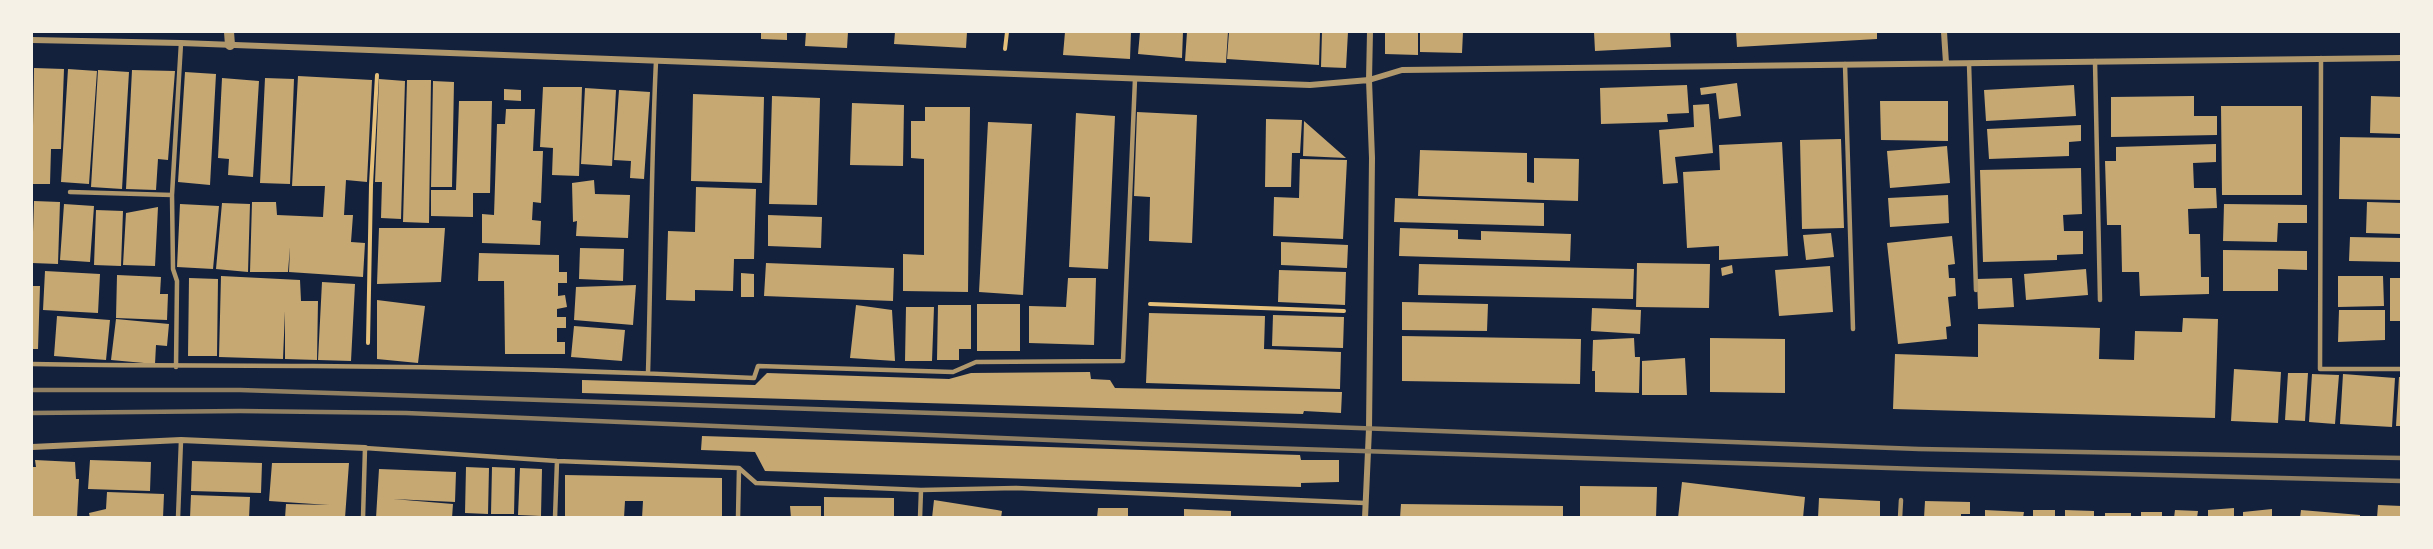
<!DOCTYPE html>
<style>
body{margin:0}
#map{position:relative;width:2433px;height:549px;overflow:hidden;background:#14213d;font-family:"Asap Condensed",sans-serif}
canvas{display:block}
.frame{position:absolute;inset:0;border:33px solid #f6f1e7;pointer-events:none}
</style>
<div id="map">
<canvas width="2433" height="549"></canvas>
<div class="frame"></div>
</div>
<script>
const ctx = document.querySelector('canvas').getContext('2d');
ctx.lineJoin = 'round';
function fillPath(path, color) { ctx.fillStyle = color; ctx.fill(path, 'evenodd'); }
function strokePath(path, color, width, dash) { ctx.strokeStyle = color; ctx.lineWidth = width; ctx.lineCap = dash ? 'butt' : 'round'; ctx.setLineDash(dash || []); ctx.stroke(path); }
const building = new Path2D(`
 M761 32H787V40L761 39Z
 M806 32H848L847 48 805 46Z
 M895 32H967L966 48 894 44Z
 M1065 32H1131L1130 59 1063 55Z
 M1140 32H1183L1182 58 1138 54Z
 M1187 32H1228L1226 63 1185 61Z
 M1229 32H1320L1319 65 1227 59Z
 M1322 32H1348L1346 68 1321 67Z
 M1385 32H1418V55L1385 54Z
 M1420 32H1463L1462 53 1420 52Z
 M1594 32H1670L1671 47 1595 51Z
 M1736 32H1877V39L1737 47Z
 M34 68 64 69 61 149H51L50 184H32Z
 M68 69 97 71 89 184 61 182Z
 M98 70 129 72 122 189 91 187Z
 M132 70 175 71 168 160 158 159 156 190 126 189Z
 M185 72 216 74 210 185 178 182Z
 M298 76 372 80 367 182 346 180 344 215H353L351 242 365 243 363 277 289 272 290 247 288 272H250L252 202H276L277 215 323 217 325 186H292Z
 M222 78 259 81 253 177 228 175 229 159 218 158Z
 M265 78 294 79 290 184 260 183Z
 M379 79 405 81 401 219 381 218 382 182H375Z
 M407 80H431L429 223 403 222Z
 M433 81 454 82 452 187H431Z
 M1737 83 1741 116 1719 119 1716 93 1701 95 1700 88Z
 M1687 85 1689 113 1667 114 1668 122 1601 124 1600 88Z
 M2074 85 2076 116 1986 121 1984 90Z
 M543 87H582L579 176 552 175 553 148 540 147Z
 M585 88 616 90 612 166 581 164Z
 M504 89 521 90V101L504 100Z
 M619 90 650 92 644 179 630 178 631 161 614 160Z
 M693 94 764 97 762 183 691 181Z
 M772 96 820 98 817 205 769 204Z
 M2194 96V116H2217V135L2111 137V97Z
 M2371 96 2402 97V134L2370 133Z
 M459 101H492L490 193H473V217L431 216V190H456Z
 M1880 101H1948V141L1881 140Z
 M852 103 904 105 903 166 850 165Z
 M1709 104 1713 153 1675 157 1678 183 1663 184 1659 130 1694 127 1693 105Z
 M2221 106H2302V195H2222Z
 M925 107H970L968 292 903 291V254L924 255V159L911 158V121H925Z
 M506 109H535L533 151H543L541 203 533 202 532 220 541 221 540 245 482 243V214L494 215 497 124H505Z
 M1137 112 1197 115 1192 243 1149 241 1150 197 1134 196Z
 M1076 113 1115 116 1108 269 1069 267Z
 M1266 119 1302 120 1300 153H1292L1291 187H1265Z
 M1304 121 1346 158 1303 156Z
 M988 122 1032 124 1023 295 979 292Z
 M2081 125V141L2069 142V156L1989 159 1987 129Z
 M2340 137 2402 138V200L2339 199Z
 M1841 139 1844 228 1802 229 1800 140Z
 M1782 142 1788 256 1719 260V246L1687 248 1683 172 1720 170 1719 145Z
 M2216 144V162L2193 163 2194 188H2216L2217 208 2188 209 2189 234H2200L2201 277H2209V294L2140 296 2139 272H2122L2121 225H2107L2105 161H2116V147Z
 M1947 146 1950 183 1890 188 1887 151Z
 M1420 150 1527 153V182L1534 183V158L1579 159 1578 201 1418 196Z
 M1300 159 1347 160 1343 239 1273 236 1274 197 1299 198Z
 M2081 168 2082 214 2063 215 2064 231H2083V254L2057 255V260L1983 262 1980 170Z
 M594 180 595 194 630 195 628 238 576 236 577 221 573 222 572 183Z
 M696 187 756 189 754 259H734L733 291 695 290V301L666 300 668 231 695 232Z
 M1948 195 1949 223 1890 227 1888 198Z
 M1395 198 1544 203V226L1394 222Z
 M34 201 60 202 58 264 32 263Z
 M2367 202 2402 203V234L2366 233Z
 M222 203 250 204 248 272 216 269Z
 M64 204 94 206 90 262 60 260Z
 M180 204 219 206 213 269 177 267Z
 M2224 204 2307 205V223H2278L2277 242 2223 241Z
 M158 207 155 266 123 265 126 213Z
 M96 210 123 211 121 266 94 265Z
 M768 215 822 217 821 248 768 246Z
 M379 228H445L441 282 377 284Z
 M1400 228 1458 230V239L1481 240V231L1571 234 1570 261 1399 256Z
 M1831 233 1834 257 1806 260 1803 235Z
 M1952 236 1955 264 1948 265 1949 278H1955L1956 296 1948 297 1951 326 1946 327 1947 339 1898 344 1887 243Z
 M2350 237 2402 238V262L2349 261Z
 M1281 242 1348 245 1347 268 1281 265Z
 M580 248 624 249 623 281 579 279Z
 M2223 250 2307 251V270L2278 269V291H2223Z
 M479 253 559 255V272H567V283H558V296L565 295 567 307 557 309V317H566V328H557V342H565V354H505L504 281H478Z
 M766 263 894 268 893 301 764 296Z
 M1637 263 1710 264 1709 308 1636 307Z
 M1419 264 1634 269 1633 299 1418 295Z
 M1732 265 1733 273 1722 276 1721 268Z
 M1830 266 1833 312 1779 316 1775 270Z
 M2086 269 2088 295 2026 300 2024 274Z
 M1279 270 1346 272 1345 305 1278 302Z
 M45 271 100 274 98 313 43 310Z
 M741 273 754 274V297H741Z
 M117 275 161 277 160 294H168L167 320 116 318Z
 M221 276 300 280 301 301H318L317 360 285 359V311L283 359 219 357Z
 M2338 276H2383L2384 306 2338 307Z
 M189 278 218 279 217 356H188Z
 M1068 278H1096L1094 345 1029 343V306L1066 307Z
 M2012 278 2014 307 1978 309 1977 279Z
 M2390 278H2402V321H2390Z
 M322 282 355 284 351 361 318 360Z
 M636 285 633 325 574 320 576 287Z
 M32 286H40L38 349H32Z
 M377 300 425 306 418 363 377 359Z
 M1402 302 1488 304 1487 331 1402 330Z
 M977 304H1020V351H977Z
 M856 305 892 310 895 361 850 358Z
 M938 305H971V349H959V360H937Z
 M906 307H934L932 361H905Z
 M1592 308 1641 310 1640 334 1591 331Z
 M2339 310H2385V340L2338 342Z
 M1149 313 1265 316 1264 349 1341 352 1340 389 1146 383Z
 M1273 315 1344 317 1343 348 1272 346Z
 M57 316 110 320 106 360 54 356Z
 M2183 318 2218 319 2215 418 1893 409 1895 354 1978 357V324L2100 328 2099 359 2134 360 2135 331 2182 332Z
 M116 319 169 324 167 346 156 345 155 364 111 360Z
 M574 326 625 330 622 361 571 357Z
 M1402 336 1581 339 1580 384 1402 381Z
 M1634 338 1635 357H1640L1639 393 1595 392V371H1592L1593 340Z
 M1710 338 1785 339V393L1710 392Z
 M1685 358 1687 395H1642V361Z
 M2234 369 2281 372 2278 423 2231 421Z
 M1090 372 1091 379 1110 380 1115 388 1342 392 1341 413 1304 411 1303 414 582 393V380L755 385 767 373 949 379 971 373Z
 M2288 373H2308L2305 421 2285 420Z
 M2312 374 2339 375 2335 424 2309 422Z
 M2343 374 2395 378 2392 427 2340 424Z
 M2399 377H2402V426H2396Z
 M702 436 1300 455 1301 460H1339V482L1301 483V487L765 471 755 452 701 450Z
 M35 460 75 462 76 479H79L77 518H32V467H36Z
 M90 460 151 462 150 491 88 489Z
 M192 461 262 463 261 493 191 491Z
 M272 463H349L345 518H285L286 504 329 505 269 501Z
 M466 467 489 468 488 514 465 513Z
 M492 467 515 468 514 514H491Z
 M520 468 542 469 541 516 518 515Z
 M379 469 456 472 455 502 393 499 453 504 452 518H376Z
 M565 475 722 478V518H642L643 501H625L624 518H565Z
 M1682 482 1805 497 1803 518H1678Z
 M1580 486 1657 487 1656 518H1580Z
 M107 492 164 494 163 518H90L89 513 106 509Z
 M191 495 250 497 249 518H190Z
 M824 497 894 498V518H824Z
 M1819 498 1880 501V518H1818Z
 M934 500 997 510 1002 511 1001 518H932Z
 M1925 501 1970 502V514H1961V518H1924Z
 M1401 504 1563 506V518H1400Z
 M2378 505 2402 506V518H2377Z
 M790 506H821V518H791Z
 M1098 508H1128V518H1097Z
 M2234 508V518H2208V510Z
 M1184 509 1231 511V518H1184Z
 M2272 509V518H2243V512Z
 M1985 510 2024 512 2023 518H1985Z
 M2033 510H2055V518H2033Z
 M2065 510 2094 511V518H2065Z
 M2175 510 2198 511 2197 518H2174Z
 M2301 510 2360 515V518H2300Z
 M2141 512H2162V518H2141Z
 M2105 513H2131V518H2105Z`);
const path = new Path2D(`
 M1005 49 1007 32
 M1150 304 1344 311
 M368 343 371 185 377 75`);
const service = new Path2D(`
 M2321 58 2320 369H2402
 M2095 61 2100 300
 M1969 63 1976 290
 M1845 64 1853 329
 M70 192 172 195
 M32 364C125 366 219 365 313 366 460 367 607 371 754 378L758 366 953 372 976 362 1123 361 1135 79
 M176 367 177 281 173 269 172 195 181 43
 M648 373C651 269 651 165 656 61
 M178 518 181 440
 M363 518 365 448 557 461 739 468 756 483 921 490 1016 488 1365 503
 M555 518 557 461
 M738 518 739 468
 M920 518 921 490
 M1900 518 1901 500`);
const minor = new Path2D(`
 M1944 32 1946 63
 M32 40 181 43 1310 85 1369 80 1402 70 2402 58
 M32 447 181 440 365 448
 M1365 518 1369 429 1372 158 1369 80 1370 32`);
const tertiary = new Path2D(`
 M229 32 230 45`);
const rail = new Path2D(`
 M32 390H240L1144 420 1919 449 2402 458
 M32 413 240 411 406 413 1144 444 1920 469 2402 481`);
fillPath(building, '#c6a872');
strokePath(path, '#e5c07b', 4);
strokePath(service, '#b1986c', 4.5);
strokePath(minor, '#b1986c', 6);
strokePath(tertiary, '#b1986c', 10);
strokePath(rail, '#918062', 4.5);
</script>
